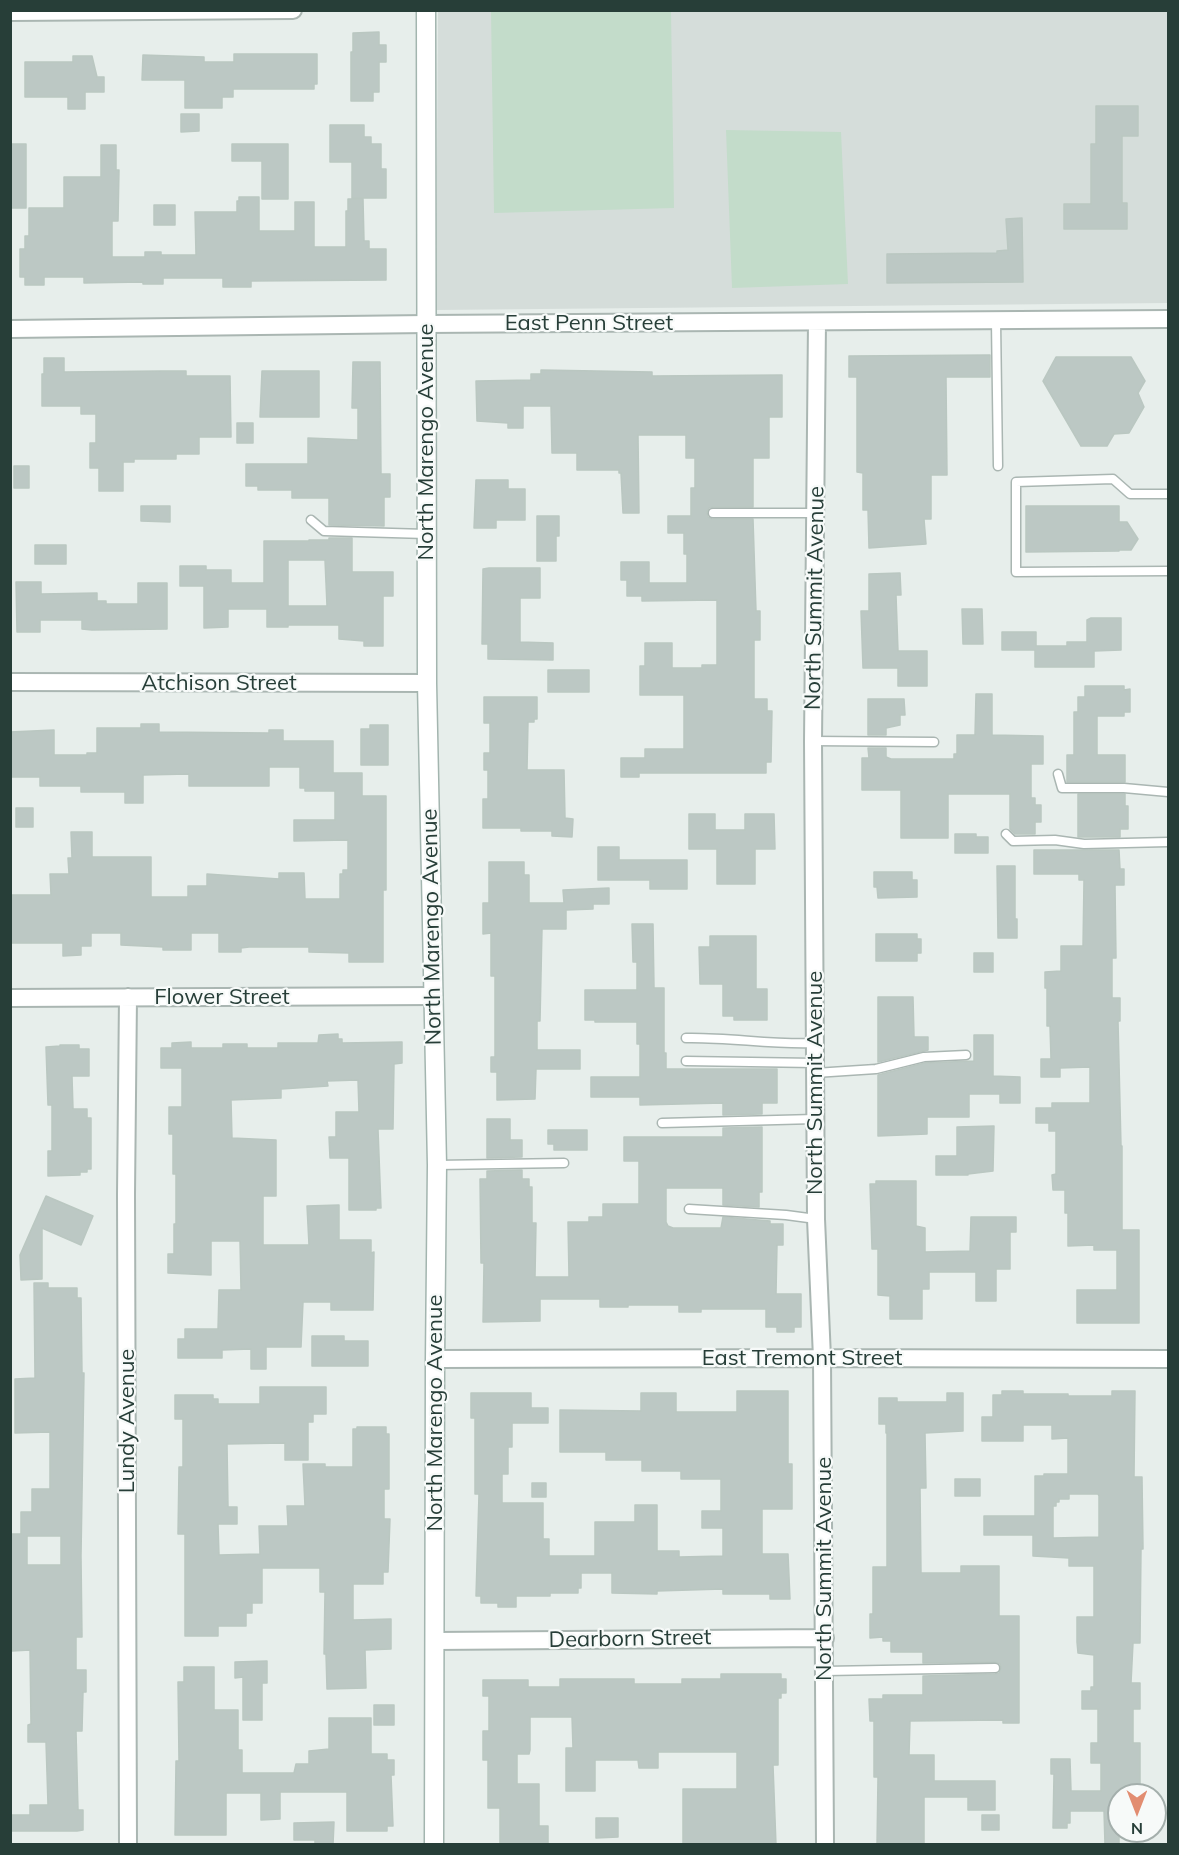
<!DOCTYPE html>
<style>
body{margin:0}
#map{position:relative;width:1179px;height:1855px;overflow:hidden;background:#e7eeeb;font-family:Mulish,sans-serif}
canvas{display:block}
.frame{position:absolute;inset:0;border:12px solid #273e38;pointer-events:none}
.north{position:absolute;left:1107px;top:1783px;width:60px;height:60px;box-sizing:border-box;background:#f7faf9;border:2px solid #a4afac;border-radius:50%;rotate:180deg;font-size:16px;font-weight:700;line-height:24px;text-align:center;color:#273e38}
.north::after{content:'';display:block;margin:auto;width:21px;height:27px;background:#e28d71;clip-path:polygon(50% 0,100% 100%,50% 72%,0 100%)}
</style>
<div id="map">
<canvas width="1179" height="1855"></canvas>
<div class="frame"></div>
<div class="north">N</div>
</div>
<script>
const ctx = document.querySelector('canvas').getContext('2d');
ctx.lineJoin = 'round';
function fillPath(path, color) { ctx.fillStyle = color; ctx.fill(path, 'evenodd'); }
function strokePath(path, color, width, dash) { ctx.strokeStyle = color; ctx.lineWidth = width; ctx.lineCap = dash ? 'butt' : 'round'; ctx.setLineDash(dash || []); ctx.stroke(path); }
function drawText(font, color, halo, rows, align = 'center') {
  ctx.font = font + ' Mulish,sans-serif'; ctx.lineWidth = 4.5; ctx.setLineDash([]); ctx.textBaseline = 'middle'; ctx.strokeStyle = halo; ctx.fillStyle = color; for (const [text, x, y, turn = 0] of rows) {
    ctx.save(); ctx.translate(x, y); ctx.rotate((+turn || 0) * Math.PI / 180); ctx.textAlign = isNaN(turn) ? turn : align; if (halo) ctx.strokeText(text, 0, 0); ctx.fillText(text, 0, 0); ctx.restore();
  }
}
const built = new Path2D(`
 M438 11H1167L1168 303 436 310Z`);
const green = new Path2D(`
 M491 11H671L674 208 494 213Z
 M726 130 841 132 848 284 732 288Z`);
const building = new Path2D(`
 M379 32V45H386V62H379V92H373V101H351V52H353V33Z
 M234 54H317V84H314V89H233V97H222V108H185V80H142L143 55 204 57V62H234Z
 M73 56H92L97 77H104V92H85V109H68V97H25V62H73Z
 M1096 106H1138V136H1122V203H1127V229H1064V204H1091V144H1096Z
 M181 114H199V131L181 132Z
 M330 125H364V137H371V144H381V169H386V198H352V162H330Z
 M10 144H26V208H10Z
 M232 144H288V199H262V161H232Z
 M101 145H116V170H119L118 221H112V257H145V252H161V255H196L195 212H237V201H239V197H259V231H295V202H314V247H346V211H348V199H363L364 241H369V249H386V280L251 281V287H223V278H163V284H143V282L84 283V277H44V285H25V277H20V249H25V236H29V208H64V177H101Z
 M154 205H175V225H154Z
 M1022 218 1023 282 887 283V254L997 253V251L1008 250 1006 219Z
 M990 355V377H946L947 475H931V519H924L926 544 869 548 868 510H863V473L857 472V377H849V356Z
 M1056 357H1131L1145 381 1138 393 1144 407 1129 433 1114 434 1107 446H1081L1043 381Z
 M44 358H64V372L161 371H186V376H230L231 437H199V454H176V459H134V462H123V491H99V468H90V443H96V414H81V406H42V374H44Z
 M353 362H380L381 474H390V497H384V526L329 525V498H292V490H258V486H246V464H308V438L358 440V408H352Z
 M541 370 652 372V376L782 375V417H769V458H753V507H713L709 508 707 512 708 517 712 519H753L756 611H760V640H754V699H767V711H772L771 762H766V773H639V777H621V758H645V749H684V695H640V666H645V643H672V668H702V665H717V600L642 601V596H627V580H621V562H649V583H687V554H684V533H668V516H691V488H695V458H686V435H638L639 513H623L621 473H619V470H577V453H552L551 406H523V428H508V423L477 421 476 381 531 380V374H541Z
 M262 371H319V417H260Z
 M237 423H253V443H237Z
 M14 466H29V488H14Z
 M476 480H508V489H525V520H496V528H474Z
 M141 506H170V522L141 521Z
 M1026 506H1119V522H1127L1138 539 1131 550H1119V551L1026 552Z
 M537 516H559V536H556V561H537Z
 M329 538H352V572H393V596H383V646H364V641L339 639V625H288V627H267V609H228V627L204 628V586H180V566H206V570H231V583H264V541H309V540H329ZM288 560H325L327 606H288Z
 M35 545H66V564H35Z
 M489 568H540V598H520V642L553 643V660L488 659V644H482L483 569Z
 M900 573 901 595H896L898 651H927V686H898V668H863L861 611H869V574Z
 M16 582H41V594L97 593V601H106V604H138V583H167V629L92 630 82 629V620H40V632H17Z
 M962 609H982L983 644H963Z
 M1091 618H1121V650L1094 651V667H1035V650H1002V632H1036V646H1067V642H1087V620Z
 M548 670H589V692H548Z
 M1085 686H1124V690L1130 689V712H1124V716H1097V755H1125V782H1067V755H1074V712H1078V697H1085Z
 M976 694H992V735L1043 736V764H1031V798H1035V805H1041V822H1035V834H1015L1010 829V794H948V838H901V790H862V758H869L868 748H886V757L891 759H954V754H957V735H975Z
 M484 697H537V719H534V722H528L527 770H564L565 818 573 819 572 837 552 836V831H521V828H483V799H488V770H484V753H490V723H484Z
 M868 699H904L905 715H900V725L886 728V735H868Z
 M141 724H159V732L269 733V730H283V741H333V773H362V796H386V890H383V962H349V953L309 952V947H249L241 948V952H219V933H191V950H163V947L121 945V933H91V946H81V955L63 956V943H11L10 895H51L50 874H69L68 858H72L71 832H92V857H151V897H188V886H207V874L279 879V873H304L305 899H340V874H343V870H348V840L294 841V820H335V791H305V788H300V767H269V786H189V774L143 775V803H125V792H81V786H40V777H10V732L54 730V755H87V753H97V728H141Z
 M370 725H388V765H361V729H370Z
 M1078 794H1125V806H1128V829H1120V837H1078Z
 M16 808H33V827H16Z
 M689 814H715V830H745V814H774L775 849H755V884H717V849H689Z
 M955 834H976V837H988V853H955Z
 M598 847H619V860H687V889H650V880H598Z
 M1034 850H1119L1120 869H1124V885H1115L1116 958H1112V998H1120V1021H1118L1121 1146H1122V1230H1139V1323H1077V1290H1117V1250H1094V1245L1068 1246V1213H1065V1190H1053L1052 1175 1056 1174V1131H1049V1123H1036V1108H1052V1103H1090V1067L1060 1068V1077H1041V1059H1051L1050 1026H1047V988H1045V972L1061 971V946H1083L1084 880H1079V874H1034Z
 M489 862H524V875H529V903H564L563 890 609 888V904H593V909L566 910V929H542L540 1021H537V1050H580V1069H536L535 1099 497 1100V1072H491V1057H495V976H491V933L483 934V903H489Z
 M997 866H1015V919H1017V938H998Z
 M874 872H912V880H917V897L878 898 877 887H874Z
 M632 924H653L654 988H664V1053H666V1069H777V1103H762V1114L723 1115V1103L640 1105V1097H591V1077H640V1044H637V1022H595V1020H585V990H637V962H633Z
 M876 934H917V939H921V953H917V961H876Z
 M710 936H756V989H767V1020H734V1016H723V984H700L699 947H710Z
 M974 953H993V972H974Z
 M878 997H913L914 1037H928V1050L878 1062Z
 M338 1034V1039H342V1043L402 1042V1063L394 1064 393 1129H378L381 1208H376V1210H349V1158H330L329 1137H336V1112H359L358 1080 327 1081 328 1086 281 1089V1098L231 1100 232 1138 276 1140V1196H263V1245H309L307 1206 339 1205V1240H371V1253L374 1252 373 1310H331V1302H303L301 1347H266V1369H251V1349L222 1350V1358H178V1339H185V1329H218L219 1290H241L240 1241H211V1275L168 1273V1254H174V1224H176V1174H173V1134H169V1107H182V1068H161V1048H172V1043L191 1042V1048H223V1044H247V1048H278V1043H318L319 1035Z
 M974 1035H993V1076L1020 1077V1103H1000V1094H969V1117H927V1134L878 1136V1075L925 1063 974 1061Z
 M60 1045H79V1049H89V1076H72L73 1109H87V1118H91V1169H87V1172H80V1175L48 1176V1151H52V1105H48L46 1047 60 1046Z
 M487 1119H510V1140H522V1157L487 1158Z
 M994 1126 993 1171 968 1174V1175H936V1156H957V1127Z
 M762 1127V1192H759V1207L723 1205V1188H666V1222L668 1226 673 1228H721L723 1217 770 1221V1224H783V1245H777L776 1294H801V1327H794V1332H777V1327H766V1309H701V1312H679V1305H628V1307H600V1299H540V1321L483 1322 484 1263H481L480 1179H487V1171L522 1170V1179H529V1187H532V1223H536L535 1277H569L568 1222H589V1217H603V1204H639V1161H624V1137H723V1128Z
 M548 1130H587V1150H554V1144H548Z
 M876 1181H916V1226L925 1228V1252L970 1251 971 1217H1016V1232H1010V1269H996V1301H976V1272H929V1289H922V1319H890V1296L878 1295V1249H872L870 1184H876Z
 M46 1196 93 1216 81 1245 42 1228V1279L21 1280 20 1255Z
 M34 1283H48V1288H77V1298H81L82 1373H84L81 1556 82 1637H76V1670H86V1692H83L82 1731H76L78 1810H83V1830L77 1831H10V1815H30V1805H48L46 1742H28V1725L31 1724 30 1650 12 1651 10 1621V1534H21V1512H32V1489H50V1432L15 1433V1379L35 1378ZM27 1536H61V1565H27Z
 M312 1336H344V1341H368V1366H312Z
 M260 1387H326V1414H313V1422H308V1460H285V1443L227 1444 228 1507H237V1524H218L219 1555 260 1554 259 1526H288L287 1506H305L303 1464H325V1467H353V1429H357V1427H386V1434H389V1489H384V1519H390L388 1572H383V1584H353V1620L391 1619V1649L365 1650 366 1688 327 1689 326 1654H324L325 1592H320V1568H262V1603H252V1613H246V1626H218V1636H185V1534H178L179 1467H183V1419H175V1395H213V1399H218V1404H260Z
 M737 1391H788V1464H792V1509H762V1554H788L790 1599H770V1594H723V1589L657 1591V1594L612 1593V1573H581V1588H578V1593H550V1596H516V1607H498V1603H481V1596H476L479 1494H475V1418H471V1393H531V1408H548V1423H512V1447H508V1474H502V1503H543V1539H549V1556H595V1522H635V1505H657V1551H679V1557L723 1556V1528H702V1511H721V1479H681V1471H642V1460H606V1452H560V1410L641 1411V1393H676V1412H737Z
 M1002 1391H1023V1394H1068V1396H1112V1391H1135L1134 1477H1142L1143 1549H1141L1140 1643H1133L1131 1683H1140V1709H1133V1743H1140V1795H1119V1845H1105L1104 1811H1070V1823H1067V1828H1053L1054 1774H1051V1759H1070L1071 1791H1101V1763H1091V1743H1098V1709H1082V1691H1091V1687H1094V1655L1078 1653 1077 1642V1617H1094V1566H1069V1558L1033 1556V1535H984V1516H1035V1476H1044V1474H1068V1438L1052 1439V1425H1023V1441H982V1417H993V1395H1002ZM1069 1494H1098L1099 1496V1537L1053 1538V1506H1056V1502H1059V1499H1069Z
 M947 1393H963V1431L925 1433 926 1488H920L921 1573H961V1566H999V1616H1019V1723H1003V1720L910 1721 909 1755H934V1781H995V1810H968V1797H924V1845H877L878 1777H874V1721H870L869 1699H883V1695H923V1676L995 1674 999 1673 1001 1668 1000 1664 995 1662 923 1663V1652H891V1641H883V1637L870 1638V1614H873V1567H887V1433H886V1424H879V1398H897V1402H947Z
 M955 1479H980V1496H955Z
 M532 1483H546V1497H532Z
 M267 1661V1683H262V1720H243V1677L235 1678V1662Z
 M184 1667H214V1710H238V1750H242V1773H294L296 1764H309V1751L329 1749V1718H371V1754H387V1760H394V1775H391L393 1826H387V1831H347V1792H280V1819L261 1820V1793H226V1835H175L176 1761H179L178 1682H184Z
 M721 1674H781V1679H786V1693H781V1698H778V1765H773L776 1845H683V1789H737V1752H658V1768H639L638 1760H595V1791H566V1748H573L572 1717H530V1750L529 1754H517V1784H539V1826H548V1845H500V1808H488V1760H483V1731H489V1696H483V1680H528V1687H560V1679H634V1684H682V1679H721Z
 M374 1705H394V1725H374Z
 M982 1815H999V1830H982Z
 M596 1818H618V1837L596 1838Z
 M334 1822 333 1845H315V1840H294V1823Z`);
const lane = new Path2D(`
 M996 321 998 466
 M1168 494H1130L1113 479 1016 482V572L1168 571
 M713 513H817
 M311 520 324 531 426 534
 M813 741 934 742
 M1058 774 1062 788H1124L1168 792
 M1006 834 1013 841 1055 840 1084 844 1168 842
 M686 1038C729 1037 772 1045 815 1043
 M686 1061 815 1063
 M815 1073 876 1069 924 1057 966 1055
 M662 1123 815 1119
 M437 1165 564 1163
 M689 1209 786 1215 816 1219
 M825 1671 995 1668`);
const street = new Path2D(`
 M10 12 293 10
 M817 322 813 741 816 1219 822 1358 825 1844
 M10 329 427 324 1168 319
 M10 682 427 683
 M10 998 434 996
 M435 1359 822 1358 1168 1359
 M435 1641 825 1638
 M128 1844 126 1194 128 997`);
const secondary = new Path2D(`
 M426 10 427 683 437 1165 435 1359 434 1844`);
const streetNames = [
 ["East Penn Street",589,323],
 ["North Marengo Avenue",426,442,-90],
 ["North Summit Avenue",815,598,-89],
 ["Atchison Street",219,683],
 ["North Marengo Avenue",432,927,-91],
 ["Flower Street",222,997],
 ["North Summit Avenue",815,1083,-90],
 ["East Tremont Street",802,1358],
 ["North Marengo Avenue",435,1413,-90],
 ["Lundy Avenue",127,1421,-90],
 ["North Summit Avenue",824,1569,-90],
 ["Dearborn Street",630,1639,-1]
];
fillPath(built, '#d5ddda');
fillPath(green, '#c3dcca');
fillPath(building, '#bcc8c4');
strokePath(building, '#bac7c1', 1.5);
strokePath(lane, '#aab6b2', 11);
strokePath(street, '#aab6b2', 20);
strokePath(secondary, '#a3b5af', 21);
strokePath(lane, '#fff', 8);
strokePath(street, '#fff', 16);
strokePath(secondary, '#fff', 18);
drawText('22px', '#273e38', '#f7faf9', streetNames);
</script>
